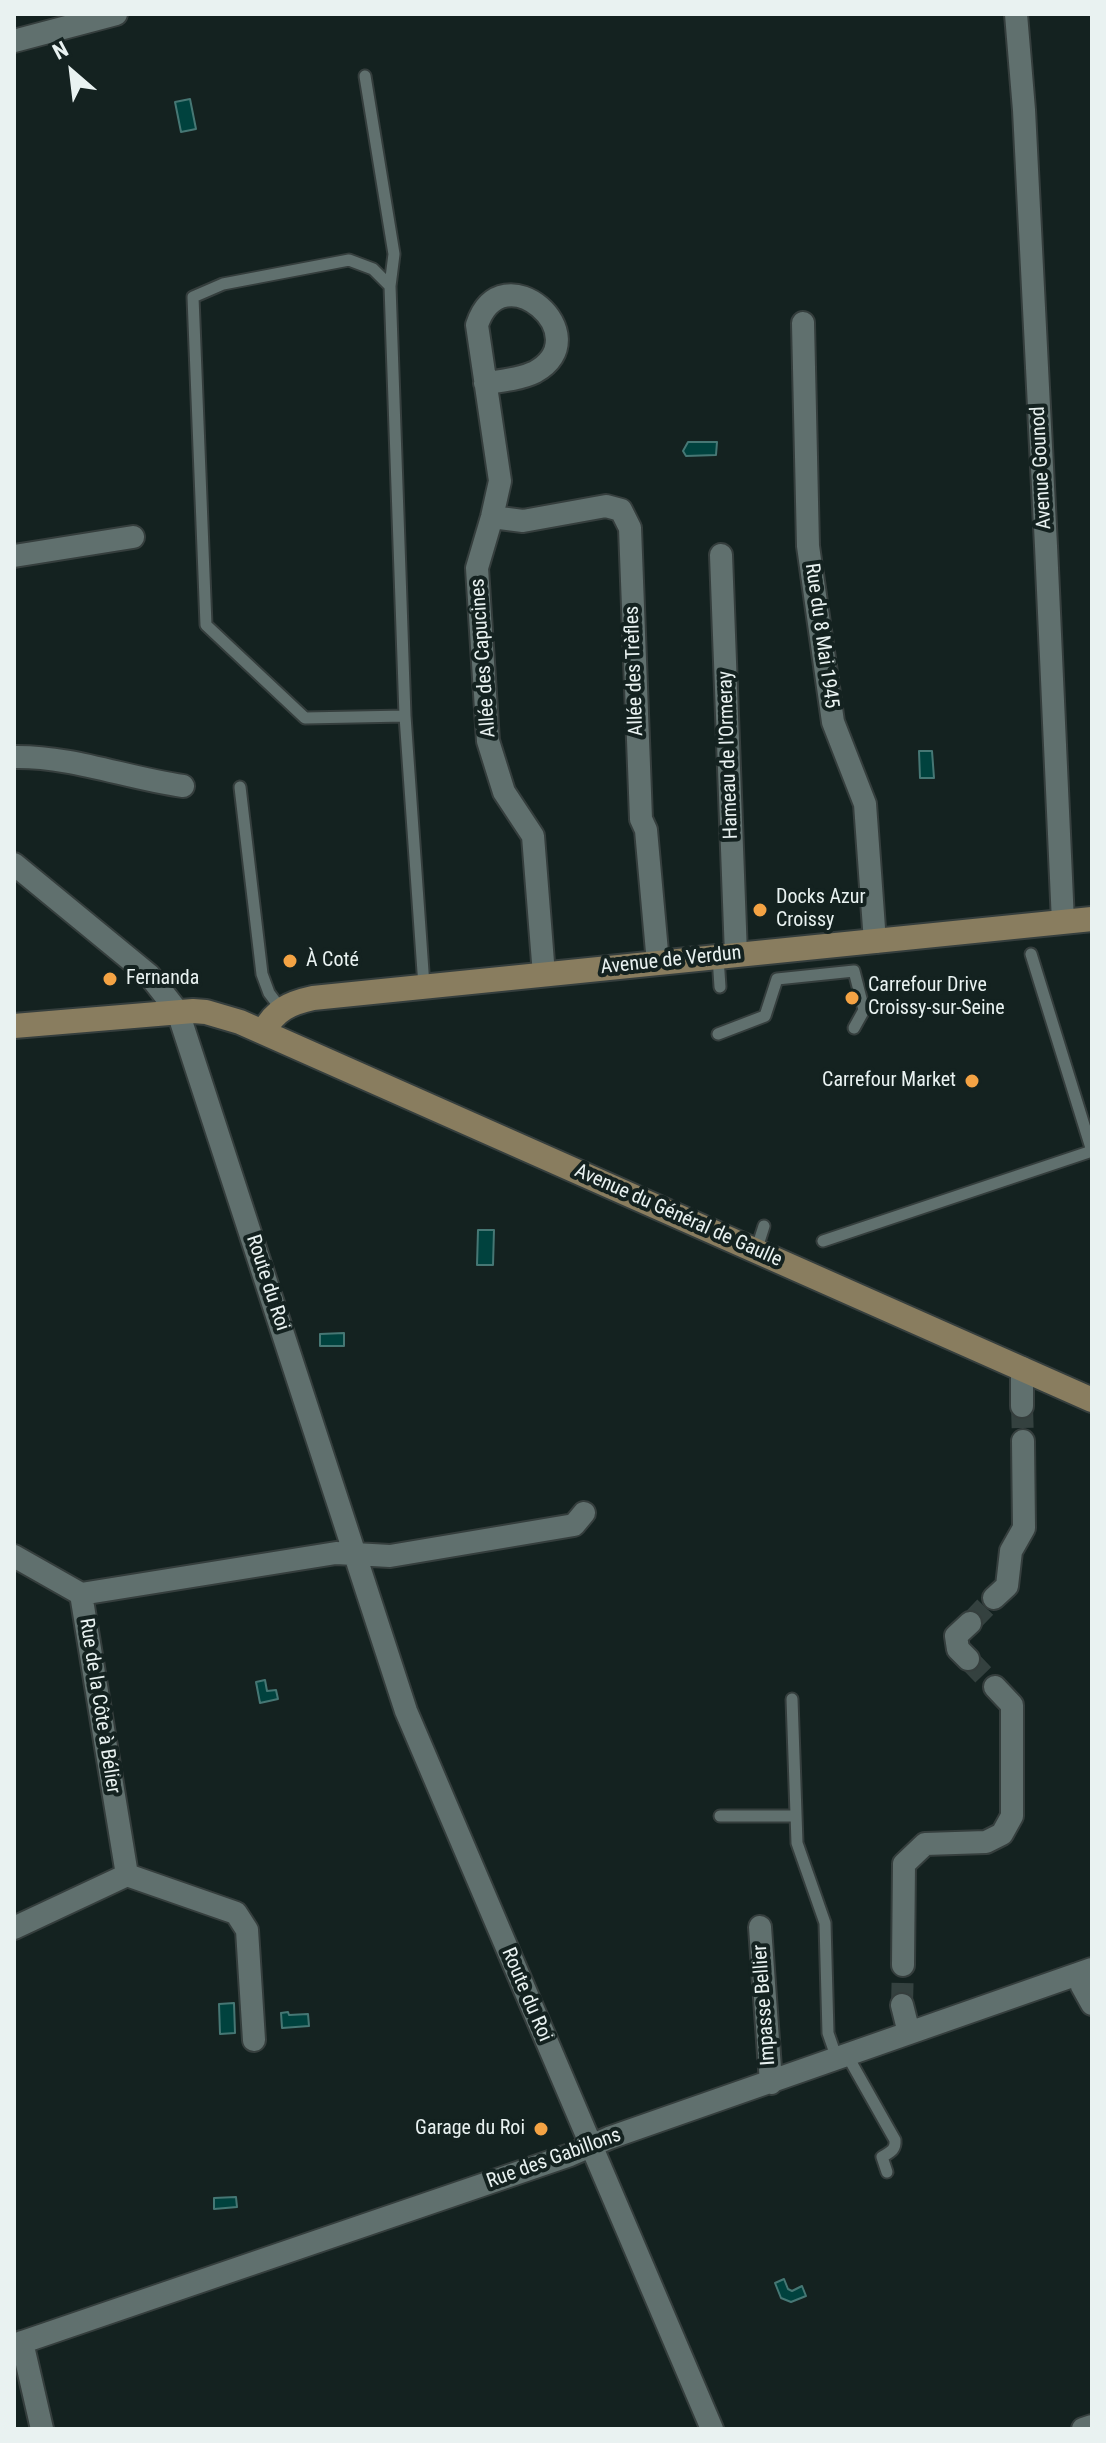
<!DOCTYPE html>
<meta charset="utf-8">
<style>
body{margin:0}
#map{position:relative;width:1106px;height:2443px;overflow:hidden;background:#142220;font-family:"Roboto Condensed",sans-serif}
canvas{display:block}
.frame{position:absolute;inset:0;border:16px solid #e9f2f1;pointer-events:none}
.north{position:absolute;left:32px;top:32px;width:80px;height:80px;-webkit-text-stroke:6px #142220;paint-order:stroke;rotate:332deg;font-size:22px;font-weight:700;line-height:32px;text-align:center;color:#e9f2f1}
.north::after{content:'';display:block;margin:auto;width:28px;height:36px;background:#e9f2f1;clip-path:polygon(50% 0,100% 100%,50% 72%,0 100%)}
</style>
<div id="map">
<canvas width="1106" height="2443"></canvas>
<div class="frame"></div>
<div class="north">N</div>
</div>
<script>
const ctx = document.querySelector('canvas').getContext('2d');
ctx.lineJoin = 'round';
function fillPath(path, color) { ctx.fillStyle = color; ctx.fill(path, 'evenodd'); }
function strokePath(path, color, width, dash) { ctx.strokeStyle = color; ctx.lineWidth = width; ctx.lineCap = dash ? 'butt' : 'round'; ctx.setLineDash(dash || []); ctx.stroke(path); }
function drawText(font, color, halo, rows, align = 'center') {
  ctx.font = font + ' "Roboto Condensed",sans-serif'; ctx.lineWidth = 8; ctx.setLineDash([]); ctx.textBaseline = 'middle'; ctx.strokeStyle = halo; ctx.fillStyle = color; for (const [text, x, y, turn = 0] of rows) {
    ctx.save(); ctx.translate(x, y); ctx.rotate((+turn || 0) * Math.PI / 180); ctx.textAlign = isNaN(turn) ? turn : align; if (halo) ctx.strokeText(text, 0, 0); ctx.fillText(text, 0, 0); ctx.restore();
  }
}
const water = new Path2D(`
 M190 99 196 129 181 132 175 102Z
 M688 442H717L716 455 686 456 683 451Z
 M919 751H932L934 778H920Z
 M478 1230H494L493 1265H477Z
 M344 1333V1346H320V1334Z
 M265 1680 267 1691 276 1690 278 1699 260 1703 256 1682Z
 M234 2003 235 2033 220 2034 219 2004Z
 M288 2012 289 2015 308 2014 309 2026 282 2028 281 2013Z
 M236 2197 237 2207 214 2209V2198Z
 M784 2279 788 2289 792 2291 802 2286 806 2296 791 2302 781 2298 775 2283Z`);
const streetTunnel = new Path2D(`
 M1022 1406 1023 1441
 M970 1623 994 1598
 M968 1659 995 1687
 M902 2005 903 1965`);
const lane = new Path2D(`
 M365 76 394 254 390 286
 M405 716 305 718 206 625 193 297 223 284 349 260 373 269 390 286 405 716 424 986
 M240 787 262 974 269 993 281 1009
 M718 957 720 987
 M718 1034 765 1016 777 979 854 971 864 1010 854 1028
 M823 1241 1092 1151 1031 954
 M756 1251 764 1226
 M792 1699 797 1843 825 1923 828 2033 837 2059
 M720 1816H796
 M847 2055 895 2140C896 2150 890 2152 882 2157L887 2172`);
const street = new Path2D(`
 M1016 14 1024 110 1046 546 1063 922
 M14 41 116 14
 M803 323 808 546 833 722 865 804 875 942
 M485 383C501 381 521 379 535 372 600 336 502 250 477 325L500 481 492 517 477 568 488 741 504 792 533 836 544 975
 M492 517 523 521 606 506 621 510 630 528 641 819 646 830 658 963
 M721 555 736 955
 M14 556 133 537
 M14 757C72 756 126 778 183 786
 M14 864 149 975 178 1012 406 1711 712 2429
 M1022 1368V1406
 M14 1556 81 1594
 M994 1598 1007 1586 1011 1551 1024 1528 1023 1441
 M968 1659 958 1649 956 1636 970 1623
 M127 1875 236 1913 247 1930 254 2040
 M760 1927 771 2083
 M14 1928 127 1875 81 1594 336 1553 390 1556 574 1525 584 1513
 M903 1965 904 1864 925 1844 986 1842 1002 1834 1012 1816V1705L995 1687
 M1080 1973 1082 1986 1092 2004
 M902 2005 909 2033
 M22 2342 42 2429
 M14 2345 570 2155 609 2138 1092 1969
 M1083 2429 1092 2426`);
const secondary = new Path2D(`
 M14 1026 193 1011 206 1012 240 1022 1092 1400
 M264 1031C275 1010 290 1003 313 998L1092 919`);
const markers = [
 [760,910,8,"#f4a344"],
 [290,961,8,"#f4a344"],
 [110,979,8,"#f4a344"],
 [852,998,8,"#f4a344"],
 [972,1081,8,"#f4a344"],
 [541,2129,8,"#f4a344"]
];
const streetNames = [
 ["Avenue Gounod",1042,468,-93],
 ["Rue du 8 Mai 1945",821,636,82],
 ["Allée des Capucines",484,658,-94],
 ["Allée des Trèfles",635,671,-92],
 ["Hameau de l'Ormeray",729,755,-92],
 ["Avenue de Verdun",671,961,-6],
 ["Avenue du Général de Gaulle",678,1216,24],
 ["Route du Roi",267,1283,72],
 ["Rue de la Côte à Bélier",99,1706,81],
 ["Route du Roi",526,1995,67],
 ["Impasse Bellier",765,2005,-94],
 ["Rue des Gabillons",554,2159,-20]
];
const poiNames = [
 ["Docks Azur",776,898],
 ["Croissy",776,921],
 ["À Coté",306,961],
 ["Fernanda",126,979],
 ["Carrefour Drive",868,986],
 ["Croissy-sur-Seine",868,1009],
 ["Carrefour Market",956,1081,"right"],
 ["Garage du Roi",525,2129,"right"]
];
fillPath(water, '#00423e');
strokePath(water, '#467774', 2);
strokePath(streetTunnel, '#34413f', 22, [22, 11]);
strokePath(lane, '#353e3d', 15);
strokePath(street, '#353e3d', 26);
strokePath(secondary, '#353e3d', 28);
strokePath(lane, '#60706e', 11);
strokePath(street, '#60706e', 22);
strokePath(secondary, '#897d5f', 24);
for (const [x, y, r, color] of markers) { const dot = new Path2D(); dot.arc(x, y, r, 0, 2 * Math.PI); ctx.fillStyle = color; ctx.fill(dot); strokePath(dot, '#142220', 3); }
drawText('20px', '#e9f2f1', '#142220', streetNames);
drawText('20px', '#e9f2f1', '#142220', poiNames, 'left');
</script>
